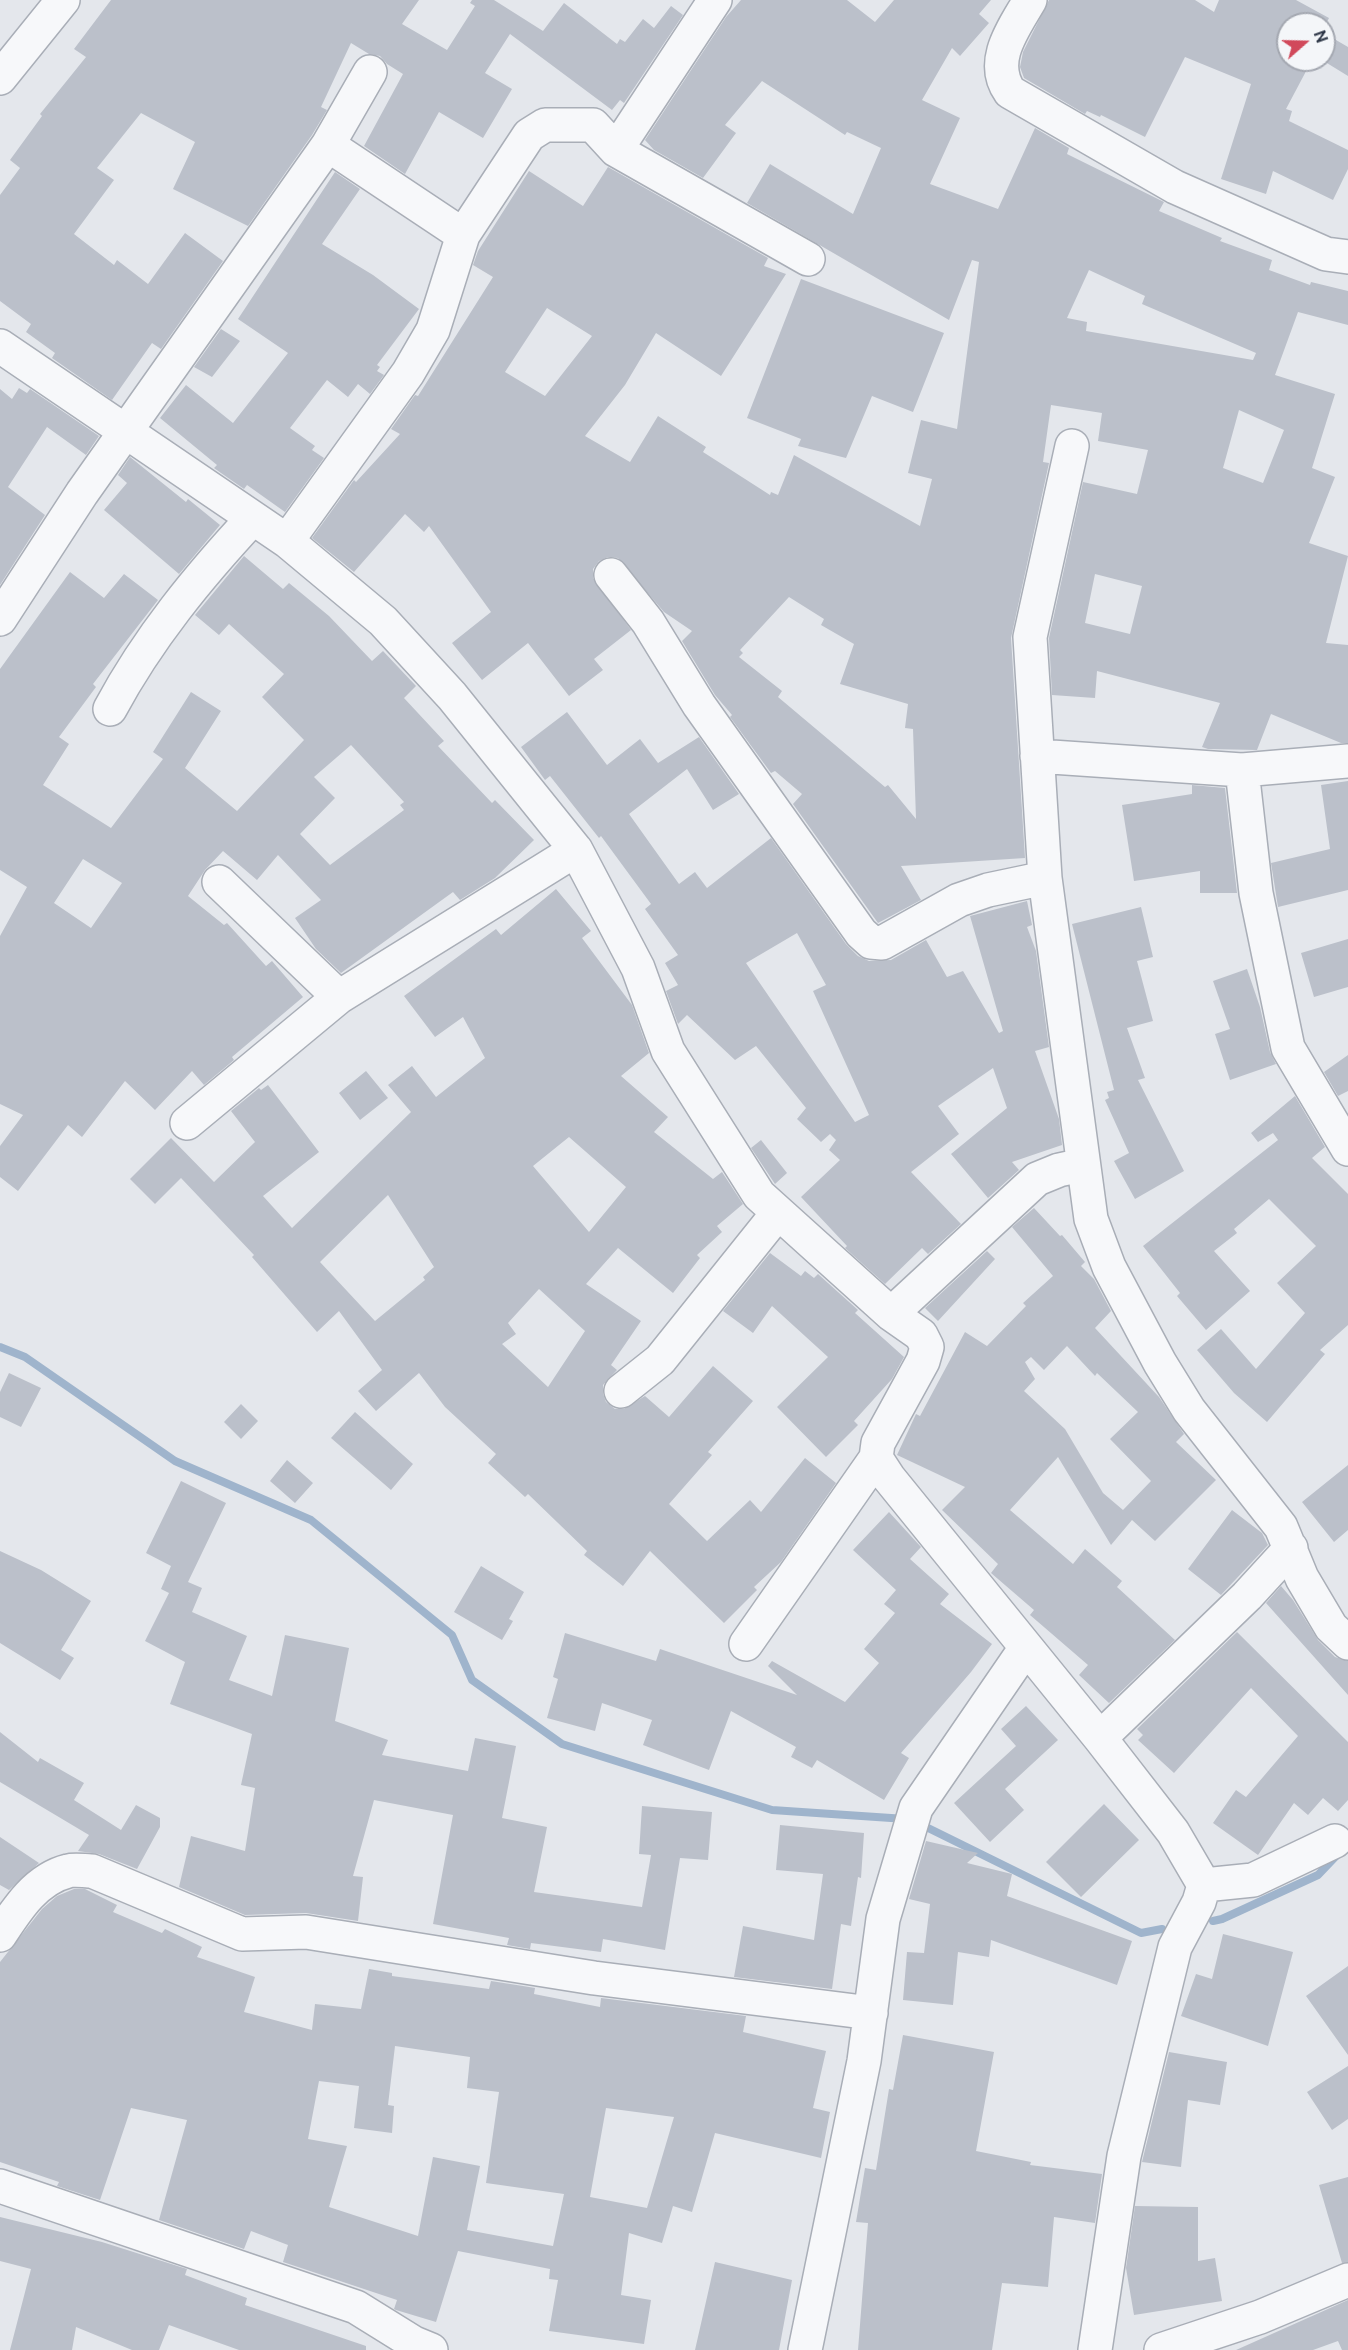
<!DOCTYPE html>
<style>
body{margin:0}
#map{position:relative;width:1348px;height:2350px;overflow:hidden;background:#e4e7ec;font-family:Ubuntu,sans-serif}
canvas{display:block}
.north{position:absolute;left:1276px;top:12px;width:60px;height:60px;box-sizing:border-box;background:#f4f6f9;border:2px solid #a4a8b1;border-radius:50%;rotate:70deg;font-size:16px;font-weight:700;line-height:24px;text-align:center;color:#2b3445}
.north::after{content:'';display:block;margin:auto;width:21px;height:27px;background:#d1495b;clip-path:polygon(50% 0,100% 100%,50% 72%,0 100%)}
</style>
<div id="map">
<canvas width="1348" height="2350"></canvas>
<div class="north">N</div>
</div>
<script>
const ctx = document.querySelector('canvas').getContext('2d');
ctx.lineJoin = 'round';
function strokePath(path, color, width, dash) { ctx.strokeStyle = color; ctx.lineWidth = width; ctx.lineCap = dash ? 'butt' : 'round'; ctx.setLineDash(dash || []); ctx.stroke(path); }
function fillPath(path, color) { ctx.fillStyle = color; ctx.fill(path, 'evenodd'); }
const stream = new Path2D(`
 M0 1347 25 1357 175 1461 311 1520 452 1635 472 1680 562 1744 772 1810 906 1819
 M918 1823 1141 1933 1162 1929
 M1213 1921 1222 1919 1318 1875 1338 1854`);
const building = new Path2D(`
 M111 0H419L402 24 447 50 475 6 470 3 472 0H494L543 31 564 3 617 44 620 39 625 42 643 19 654 28 671 6 683 15 624 103 620 100 612 110 510 34 485 73 512 89 483 138 439 112 405 174 364 146 403 74 387 64 380 56 369 54 351 43 321 107 327 110 312 135 248 226 173 189 195 142 141 113 97 168 114 180 74 234 114 265 117 260 148 284 185 233 223 261 161 349 152 343 112 400 52 358 55 353 26 332 31 324 0 301V195L20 168 10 160 42 116 40 114 86 57 74 49Z
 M741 0H847L875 22 894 0H991L979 14 989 23 960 56 952 48 922 100 960 118 930 184 998 209 1035 128 1069 148 1067 154 1164 202 1159 211 1222 238 1220 241 1272 260 1269 270 1310 285 1311 282 1348 291V325L1298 312 1275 375 1335 394 1312 468 1335 477 1309 543 1348 556 1326 643 1348 645V743H1341L1271 714 1257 750 1208 749 1202 747 1220 703 1097 671 1095 698 1052 695 1049 638 1083 482 1137 494 1148 450 1098 441 1102 413 1051 405 1043 462 1049 463 1011 638 1025 858 901 866 921 900 878 923 793 804 802 794 775 771 771 773 730 717 732 715 715 695 682 641 692 631 664 612 618 558 608 557 599 561 593 569V578L631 630 594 659 603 670 569 696 528 643 482 680 452 643 491 612 429 526 424 532 405 514 354 572 312 538 354 480 356 482 400 434 391 429 415 395 418 396 493 277 473 265 478 251 529 171 583 206 608 167 768 258 764 266 786 274 721 376 656 333 625 385 585 436 630 462 658 416 706 447 703 452 770 495 771 492 778 495 794 455 920 526 932 479 908 473 921 420 957 429 979 262 972 260 949 320 747 203 770 164 853 214 881 148 847 132 845 135 762 81 725 125 736 133 703 178 654 150 645 140 726 17ZM1089 270 1145 296 1142 304 1256 353 1253 360 1086 331 1087 322 1067 318ZM547 308 592 336 545 396 505 372ZM1239 410 1284 430 1263 483 1223 468ZM1095 574 1142 586 1130 634 1085 623ZM789 597 824 619 821 625 854 644 840 684 908 704 905 728 913 729 916 819 888 785 885 787 778 697 782 691 739 657 743 653 740 650Z
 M1049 0H1195L1214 12 1219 0H1296L1329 18 1324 28V24H1288V60H1312L1286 109 1292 111 1289 121 1348 150V169L1333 200 1273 171 1266 194 1221 179 1251 84 1185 57 1145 137 1101 115 1100 117 1087 111 1085 114 1024 78 1020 67 1023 52Z
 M1324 33 1348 47V76L1322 60H1324Z
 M335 172 360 189 322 244 373 275 419 309 377 365 380 367 377 371 384 375 370 394 358 384 348 397 327 380 290 428 315 446 312 450 324 458 285 512 247 485 244 489 221 473 214 468 217 465 160 418 186 385 233 423 288 353 238 319Z
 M801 279 944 333 913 412 872 396 846 458 798 446 801 439 747 418Z
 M221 329 240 341 212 377 194 367Z
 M19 388 27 393 30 389 99 436 86 455 47 427 8 487 45 515 0 585V389L12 399Z
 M130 457 186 502 188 499 220 525 179 574 104 510 127 483 118 475Z
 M244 556 283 589 289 583 329 616 372 661 383 651 416 686 404 698 444 741 438 746 492 803 495 800 534 840 495 878 460 900 453 892 341 973 316 949 295 918 321 900 278 855 257 880 223 851 205 870 188 896 224 925 227 923 266 966 272 961 303 997 232 1057 234 1060 204 1085 192 1071 155 1110 125 1081 82 1137 68 1125 18 1191 0 1177V1146L23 1115 0 1104V936L27 887 0 870V669L70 572 104 598 124 574 158 600 93 684 96 687 59 737 69 744 43 785 111 828 163 759 153 752 191 692 221 711 185 768 237 811 304 740 262 697 284 674 229 624 219 635 195 615ZM351 745 404 802 400 805 404 810 330 865 300 834 335 798 314 777ZM83 859 122 883 91 928 54 903Z
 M567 712 607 765 640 739 658 763 699 737 739 794 713 810 687 769 629 814 679 884 695 872 707 888 771 838 846 944 858 956 869 961 891 960 926 940 947 977 963 971 999 1033 1003 1031 970 916 1027 901 1032 925 1027 927 1036 951 1049 1047 1035 1051 1059 1119 1062 1145 1012 1162 1019 1170 988 1198 951 1154 1007 1108 993 1068 938 1106 959 1134 911 1172 961 1224 928 1254 922 1248 885 1284 845 1248 847 1246 801 1197 840 1160 829 1150 836 1140 830 1134 821 1142 797 1119 806 1108 756 1046 735 1060 687 1015 678 1024 666 991 678 985 665 963 678 955 645 909 651 904 601 836 599 838 550 776 545 780 521 747ZM797 933 826 985 813 991 869 1115 855 1122 746 963Z
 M1348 781V890L1278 907 1271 863 1330 849 1321 785Z
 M1192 785 1225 788 1237 893H1200V871L1134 881 1122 805 1192 794Z
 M556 889 591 931 582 938 632 1005 649 1053 621 1076 668 1117 654 1132 713 1179 722 1172 743 1204 717 1226 722 1232 697 1255 700 1258 673 1293 618 1248 586 1284 641 1321 611 1365 617 1370 603 1385V1394L606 1402 615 1409H624L645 1396 669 1417 713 1366 753 1401 708 1452 712 1455 669 1504 707 1541 750 1500 761 1512 805 1458 836 1483 781 1562 754 1587 757 1590 724 1623 650 1551 623 1586 584 1555 587 1551 528 1494 525 1497 488 1463 496 1454 445 1407 419 1373 376 1411 358 1391 382 1370 339 1311 317 1332 252 1257 254 1255 181 1178 155 1204 130 1179 171 1138 214 1182 255 1142 231 1111 259 1088 261 1090 268 1085 319 1152 263 1196 292 1228 411 1112 388 1085 412 1066 436 1097 485 1058 463 1017 435 1037 404 996 496 929 501 935ZM569 1137 626 1187 589 1232 533 1166ZM388 1195 434 1267 423 1277 425 1280 375 1321 320 1262ZM539 1289 585 1331 548 1387 502 1344 516 1334 508 1323Z
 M1141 907 1153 957 1137 961 1153 1021 1127 1028 1145 1078 1138 1080 1184 1171 1135 1199 1114 1161 1129 1153 1105 1100 1109 1098 1107 1092 1114 1090 1072 924Z
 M1348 939V987L1314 997 1301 953Z
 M1247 969 1260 1007 1270 1052 1276 1064 1230 1080 1215 1034 1230 1029 1213 981Z
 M1348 1055V1091L1338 1096 1324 1072Z
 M366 1071 388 1098 360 1120 339 1093Z
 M1295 1096 1325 1147 1312 1158 1348 1194V1325L1320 1350 1325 1354 1267 1422 1234 1393 1197 1350 1221 1329 1256 1369 1305 1313 1277 1283 1316 1246 1269 1199 1234 1229 1237 1233 1214 1251 1250 1291 1206 1330 1177 1296 1180 1293 1143 1246 1278 1140 1273 1133 1258 1142 1251 1133Z
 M761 1140 787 1173 775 1184 751 1148Z
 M1034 1208 1060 1236 1062 1235 1085 1262 1081 1266 1094 1279 1111 1311 1095 1328 1159 1397 1184 1434 1176 1442 1216 1480 1155 1541 1132 1520 1111 1545 1058 1457 1010 1510 1073 1564 1085 1549 1122 1581 1117 1587 1175 1640 1109 1703 1079 1675 1088 1665 1030 1615 1034 1610 991 1573 998 1564 942 1510 965 1487 897 1455 916 1414 920 1416 965 1332 987 1346 1026 1306 1023 1303 1053 1276 1012 1227ZM1067 1346 1095 1376 1097 1373 1138 1412 1110 1439 1151 1481 1123 1510 1103 1493 1065 1429 1024 1391 1035 1379 1025 1362 1031 1357 1044 1370Z
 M987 1251 995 1259 938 1321 925 1308Z
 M770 1253 801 1276 805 1271 814 1278 818 1274 858 1310 855 1313 904 1357 892 1379 854 1421 858 1425 826 1457 777 1407 828 1357 772 1306 753 1333 723 1311Z
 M9 1373 41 1388 21 1427 0 1417V1392Z
 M241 1404 258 1421 241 1439 224 1422Z
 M355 1412 413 1464 391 1490 331 1438Z
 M287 1460 313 1483 295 1503 270 1481Z
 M1348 1465V1530L1334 1542 1302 1502Z
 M181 1481 226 1503 188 1582 202 1588 192 1612 247 1636 229 1680 272 1696 285 1635 349 1648 335 1721 388 1740 382 1755 468 1771 475 1738 516 1746 502 1818 547 1827 534 1892 642 1907 651 1855 639 1854 642 1806 712 1812 708 1860 680 1858 665 1950 603 1939 601 1952 531 1943 530 1949 507 1945 509 1938 433 1924 453 1815 374 1800 353 1876 363 1877 358 1921 306 1913 245 1915 179 1887 191 1836 245 1851 255 1788 241 1785 252 1734 170 1704 185 1662 145 1641 169 1593 161 1589 171 1566 146 1553Z
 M1232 1510 1262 1533 1268 1545 1221 1595 1188 1569Z
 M889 1512 921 1547 910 1559 949 1594 940 1604 992 1644 971 1672 901 1753 909 1758 884 1800 817 1760 812 1768 791 1757 796 1747 731 1711 709 1770 643 1745 652 1720 602 1703 595 1731 547 1718 558 1679 553 1677 565 1633 656 1661 660 1649 797 1695 768 1666 772 1661 845 1702 879 1663 864 1649 895 1613 884 1604 896 1590 853 1550Z
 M0 1551 41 1570 91 1601 61 1650 74 1658 60 1680 0 1643Z
 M481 1566 524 1592 509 1619 513 1621 502 1640 454 1612Z
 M1281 1586 1293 1600 1318 1640 1335 1657 1348 1661V1695L1266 1603Z
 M1237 1632 1348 1742V1800L1338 1811 1323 1798 1308 1815 1294 1803 1258 1855 1213 1823 1236 1790 1246 1797 1298 1736 1251 1688 1174 1773 1138 1740 1143 1735 1137 1729Z
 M1026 1706 1058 1740 1005 1789 1024 1810 990 1842 954 1803 1016 1746 1001 1729Z
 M0 1732 38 1762 40 1758 84 1783 74 1800 121 1830 136 1805 160 1818V1827L137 1869 99 1854 78 1851 89 1835 0 1782Z
 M1104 1804 1139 1840 1081 1897 1046 1862Z
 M780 1825 864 1833 861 1878 858 1877 851 1926 841 1924 832 1989 734 1977 743 1926 814 1940 823 1874 776 1870Z
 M0 1837 39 1863 9 1890 0 1885Z
 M926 1841 978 1853 967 1863 1012 1874 1007 1896 1132 1941 1117 1985 991 1940 989 1957 958 1952 953 2005 903 2000 907 1952 924 1953 930 1904 909 1899Z
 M74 1889H85L117 1905 113 1912 162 1933 165 1929 202 1947 197 1957 255 1977 244 2012 312 2030 315 2004 361 2009 369 1969 392 1973V1976L489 1989 491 1981 523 1986 535 1988 534 1994 600 2007 601 1998 746 2016 743 2032 826 2051 813 2108 830 2112 821 2158 715 2133 692 2212 673 2206 662 2243 629 2233 621 2295 651 2300 644 2344 549 2331 558 2280 549 2279 550 2269 458 2251 436 2322 396 2310 394 2309 397 2300 283 2262 288 2245 251 2231 244 2249 159 2220 187 2120 131 2108 100 2200 57 2186 59 2182 0 2162V1962L42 1909 57 1896ZM395 2046 470 2057 467 2088 499 2092 486 2183 564 2194 553 2246 467 2230 480 2166 433 2157 418 2236 329 2207 347 2146 308 2139 319 2081 359 2086 354 2128 392 2133 394 2106 388 2105ZM606 2108 674 2117 647 2208 590 2197Z
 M1223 1934 1293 1952 1268 2046 1181 2016 1196 1974 1212 1979Z
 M1348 1966V2055L1306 1996Z
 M903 2035 994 2052 976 2151 1031 2162 1030 2165 1102 2174 1095 2223 1054 2217 1048 2287 1002 2283 992 2350H858L868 2223 856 2222 865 2168 876 2170 889 2089 893 2090Z
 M1169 2052 1227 2062 1220 2105 1188 2100 1181 2167 1142 2162Z
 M1348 2066V2119L1332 2130 1307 2092Z
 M1348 2177V2262L1342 2263 1319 2185Z
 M1135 2206 1198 2207V2261L1215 2258 1222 2301 1134 2315 1126 2268Z
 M0 2217 102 2242 187 2269 185 2275 247 2298 245 2305 366 2346V2350H239L169 2325 159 2350H132L76 2327 72 2350H10L31 2269 0 2261Z
 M715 2262 792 2280 779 2350H695Z
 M1348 2300V2350H1342L1338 2341 1313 2350H1236Z`);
const minor = new Path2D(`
 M1030 0C1014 28 988 61 1010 92L1175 187 1326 254 1348 257
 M0 78 63 0
 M328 145 463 235
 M616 150 715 0
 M0 346 287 541 383 621 452 696 576 850 638 968 668 1051 759 1195 891 1314 921 1335 927 1347 923 1361 878 1443 876 1458 746 1644
 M1072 446 1030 637 1045 878 1091 1219 1109 1267 1160 1363 1189 1410 1281 1527 1302 1578 1331 1627 1348 1643
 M287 541 408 373 433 330 463 235 529 135 545 125H593L616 150 808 259
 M611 575 648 622 699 705 861 933 871 942 882 943 959 900 988 890 1045 878
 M0 619 82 493 328 145 370 72
 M110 709C148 638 199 576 253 518
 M1037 756 1242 770 1348 761
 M1242 770 1256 893 1288 1048 1348 1149
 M219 882 339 997
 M187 1123 339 997 576 850
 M891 1314 1037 1179 1059 1170 1082 1165
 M621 1391 660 1360 777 1214
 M876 1458 889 1478 1100 1738 1173 1832 1204 1885 1199 1902 1175 1947 1124 2156 1095 2350
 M1100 1738 1247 1596 1291 1548
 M1204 1885 1253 1880 1335 1841
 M0 1935C17 1909 36 1879 68 1871 75 1869 84 1871 92 1871L242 1934 306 1932 594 1978 871 2013
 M0 2186 356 2307 414 2343 431 2350
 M805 2350 864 2061 883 1919 916 1808 1025 1649
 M1161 2350 1260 2317 1348 2280`);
strokePath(stream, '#9fb4cc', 8);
fillPath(building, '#bbc0ca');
strokePath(minor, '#a9aeb7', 36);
strokePath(minor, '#f7f8fa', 33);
</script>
